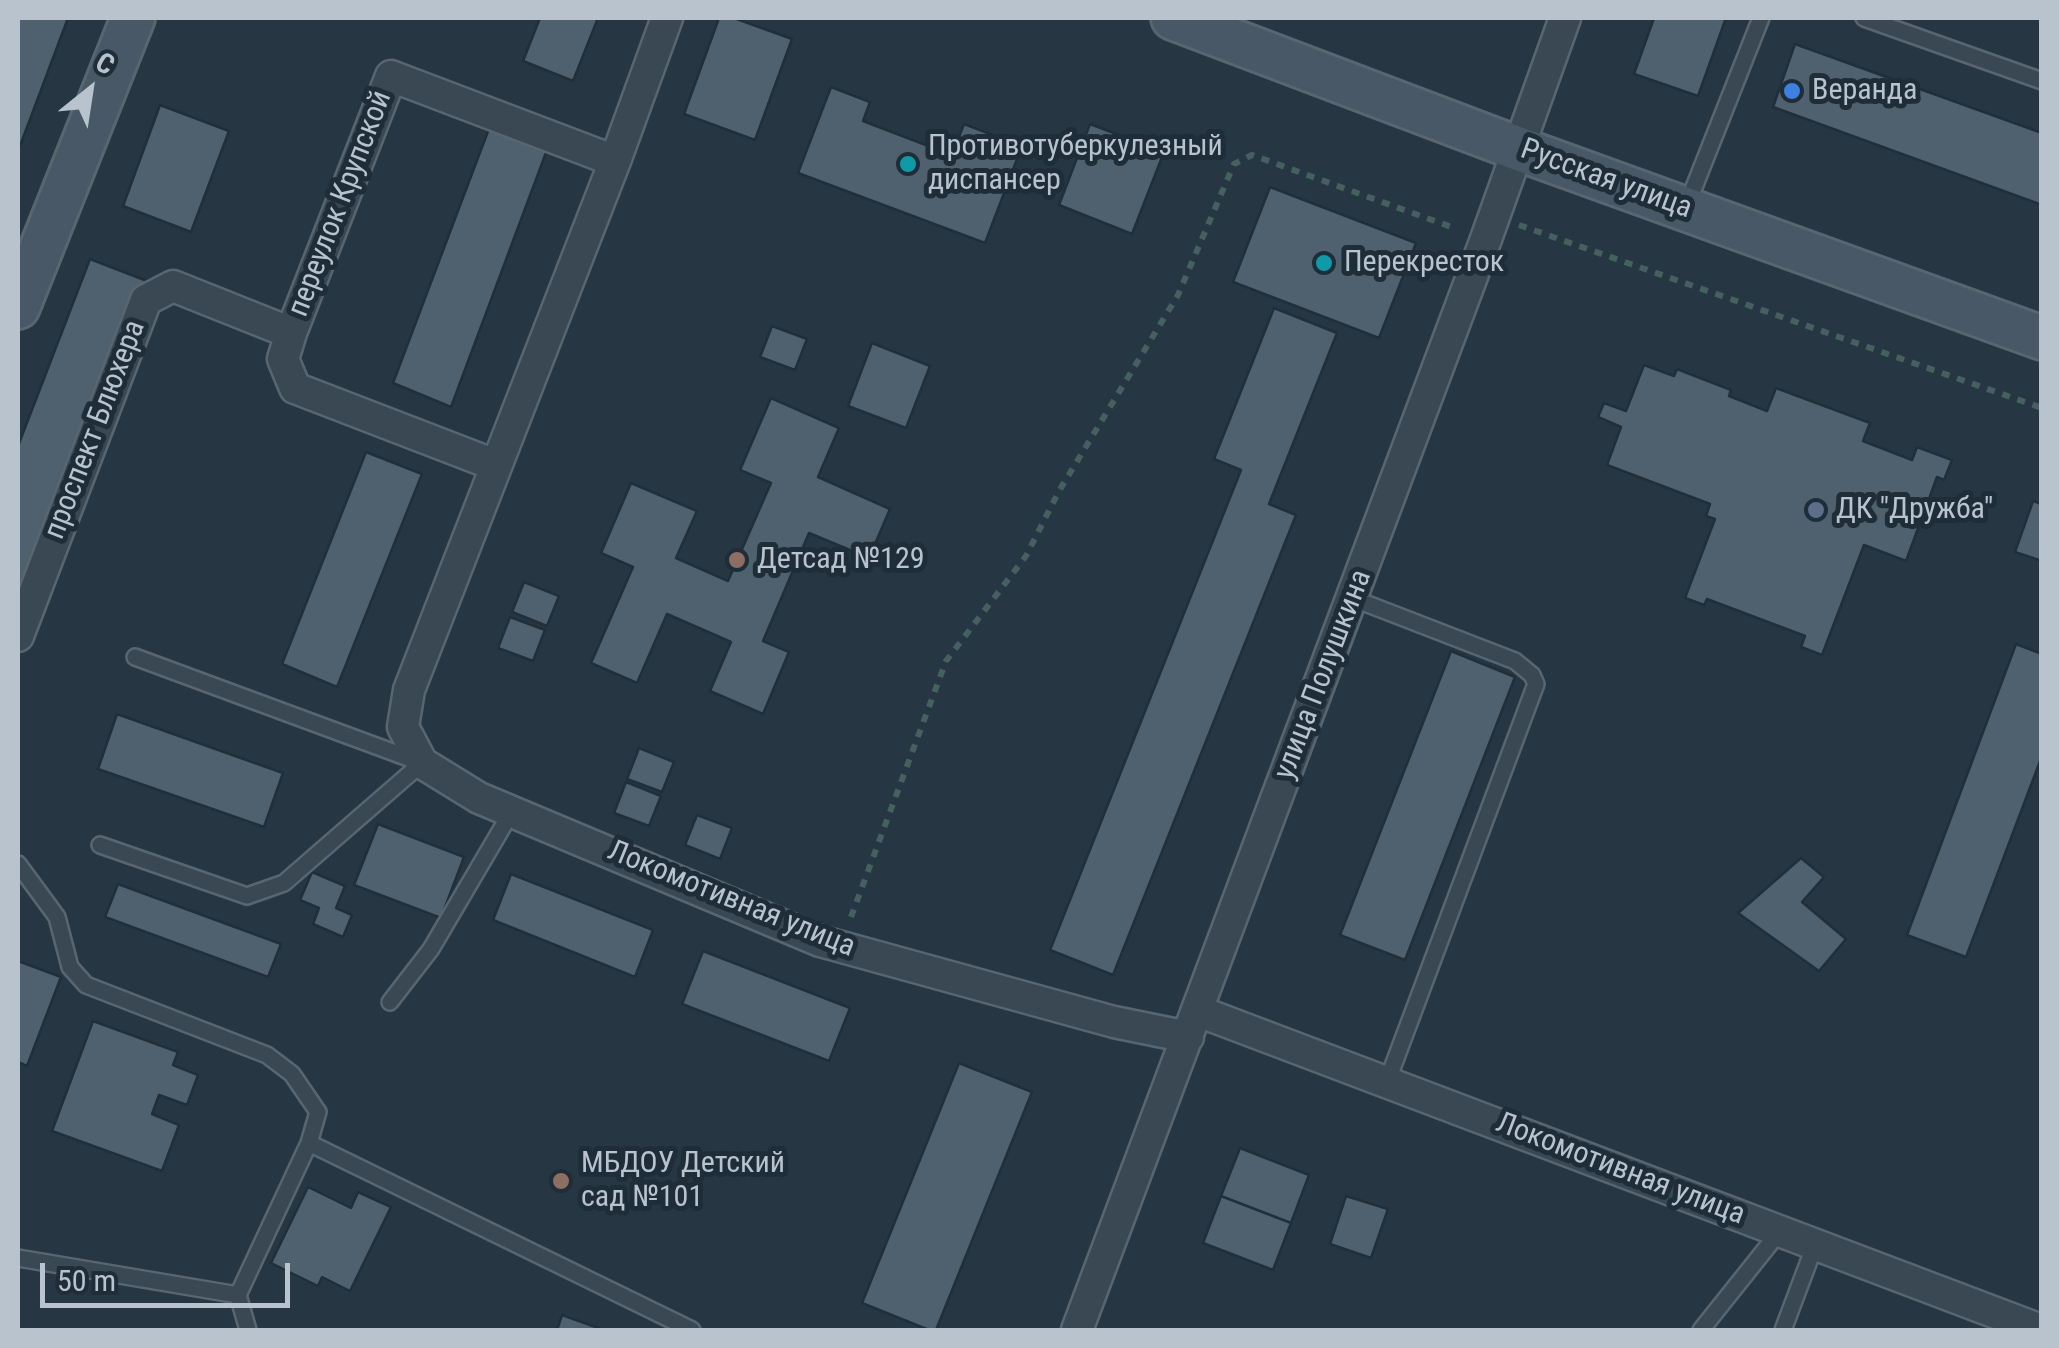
<!DOCTYPE html>
<meta charset="utf-8">
<style>
body{margin:0}
#map{position:relative;width:2059px;height:1348px;overflow:hidden;background:#263743;font-family:"Roboto Condensed",sans-serif}
canvas{display:block}
.frame{position:absolute;inset:0;border:20px solid #b8c3cd;pointer-events:none}
.north{position:absolute;left:40px;top:40px;width:100px;height:100px;-webkit-text-stroke:8px #1f2d38;paint-order:stroke;rotate:30deg;font-size:28px;font-weight:700;line-height:40px;text-align:center;color:#b8c3cd}
.north::after{content:'';display:block;margin:auto;width:35px;height:45px;background:#b8c3cd;clip-path:polygon(50% 0,100% 100%,50% 72%,0 100%)}
.scale{position:absolute;left:40px;top:1263px;width:250px;height:45px;box-sizing:border-box;border:5px solid #b8c3cd;border-top:0;padding-left:12px;font-size:30px;line-height:35px;white-space:nowrap;color:#b8c3cd;-webkit-text-stroke:8px #1f2d38;paint-order:stroke}
</style>
<div id="map">
<canvas width="2059" height="1348"></canvas>
<div class="frame"></div>
<div class="north">С</div>
<div class="scale">50 m</div>
</div>
<script>
const ctx = document.querySelector('canvas').getContext('2d');
ctx.lineJoin = 'round';
function fillPath(path, color) { ctx.fillStyle = color; ctx.fill(path, 'evenodd'); }
function strokePath(path, color, width, dash) { ctx.strokeStyle = color; ctx.lineWidth = width; ctx.lineCap = dash ? 'butt' : 'round'; ctx.setLineDash(dash || []); ctx.stroke(path); }
function drawText(font, color, halo, rows, align = 'center') {
  ctx.font = font + ' "Roboto Condensed",sans-serif'; ctx.lineWidth = 10; ctx.setLineDash([]); ctx.textBaseline = 'middle'; ctx.strokeStyle = halo; ctx.fillStyle = color; for (const [text, x, y, turn = 0] of rows) {
    ctx.save(); ctx.translate(x, y); ctx.rotate((+turn || 0) * Math.PI / 180); ctx.textAlign = isNaN(turn) ? turn : align; if (halo) ctx.strokeText(text, 0, 0); ctx.fillText(text, 0, 0); ctx.restore();
  }
}
const building = new Path2D(`
 M18 18H68L20 146 18 145Z
 M540 18H598L573 81 523 61Z
 M719 18H734L792 39 755 140 684 114Z
 M1654 18H1726L1698 96 1634 74Z
 M1795 44 2042 133V205L1773 107Z
 M831 87 870 102 863 121 952 155 964 124 1022 146 985 243 798 173Z
 M160 105 229 131 191 232 123 206Z
 M1090 124 1164 152 1132 234 1059 205Z
 M490 126 547 150 451 407 393 383Z
 M1270 187 1416 243 1379 338 1233 282Z
 M90 259 147 281 18 614V446Z
 M1274 308 1337 333 1269 504 1296 515 1113 975 1050 950 1241 470 1214 459Z
 M772 326 807 339 795 370 760 357Z
 M872 343 930 366 906 428 848 406Z
 M1644 365 1674 376 1677 369 1731 390 1729 396 1767 411 1776 388 1870 423 1863 441 1912 460 1917 447 1952 460 1944 480 1937 477 1906 561 1864 545 1822 655 1801 647 1805 636 1707 599 1704 605 1685 598 1715 519 1706 516 1710 504 1607 465 1621 427 1598 417 1604 403 1626 411Z
 M771 398 839 428 818 477 890 509 869 558 809 533 763 641 789 652 763 714 710 691 731 642 667 614 637 683 591 663 633 567 601 553 631 483 697 511 676 558 728 581 771 483 740 470Z
 M366 452 422 474 337 687 282 664Z
 M2033 501 2042 504V561L2015 552Z
 M524 582 559 596 547 626 512 612Z
 M510 617 545 630 533 661 498 648Z
 M2016 644 2042 654V756L1966 957 1907 935Z
 M1451 651 1515 677 1405 960 1340 935Z
 M117 714 283 773 264 827 98 769Z
 M639 748 674 762 662 792 627 779Z
 M626 782 661 796 649 826 614 813Z
 M697 815 732 828 720 859 685 845Z
 M378 824 464 857 441 918 354 885Z
 M1801 858 1824 877 1802 902 1846 939 1819 971 1738 913Z
 M312 872 345 886 336 908 352 915 343 937 313 924 319 908 300 900Z
 M511 874 653 930 635 977 493 920Z
 M118 884 281 944 268 977 105 917Z
 M703 951 850 1008 829 1061 682 1004Z
 M18 961 61 977 27 1066 18 1062Z
 M93 1021 178 1052 173 1065 198 1075 187 1105 159 1095 152 1114 179 1125 162 1171 52 1131Z
 M959 1063 1032 1092 936 1330H929L862 1303Z
 M1240 1148 1309 1175 1291 1223 1221 1196Z
 M308 1187 351 1208 358 1192 391 1207 350 1291 322 1277 318 1286 271 1263Z
 M1221 1196 1291 1223 1273 1270 1203 1243Z
 M1346 1196 1388 1209 1371 1258 1330 1244Z
 M562 1315 604 1330H557Z`);
const path = new Path2D(`
 M1519 225 2042 408
 M851 917 946 661 1026 556 1059 491 1178 295 1234 164 1252 155 1457 229`);
const lane = new Path2D(`
 M1864 18 2042 81
 M1687 205 1761 18
 M1352 598 1515 661 1532 675 1536 684 1387 1082
 M100 845 247 896 284 883 422 763 135 657
 M18 864 57 917 70 967 86 985 267 1055 292 1074 318 1112 309 1143 238 1295 18 1258
 M390 1002 431 949 512 811
 M309 1143 692 1330
 M238 1295 248 1330
 M1701 1330 1780 1231
 M1783 1330 1815 1245`);
const street = new Path2D(`
 M667 18 615 161 409 690 403 727 422 763 479 798 820 941 1114 1022 1188 1037
 M291 333 391 76 615 161
 M18 636 146 300 173 286 291 333 283 359 295 388 495 465
 M1198 1011 2041 1330
 M1077 1330 1486 239 1565 18`);
const secondary = new Path2D(`
 M1173 18 1519 149 2042 338
 M18 307 133 18`);
const markers = [
 [1792,91,10,"#3f7fe0"],
 [908,164,10,"#0f9aa8"],
 [1324,263,10,"#0f9aa8"],
 [1816,510,10,"#5c6f8a"],
 [737,560,10,"#8d6e63"],
 [561,1181,10,"#8d6e63"]
];
const poiNames = [
 ["Веранда",1812,91],
 ["Противотуберкулезный",928,147],
 ["диспансер",928,181],
 ["Перекресток",1344,263],
 ["ДК \"Дружба\"",1836,510],
 ["Детсад №129",757,560],
 ["МБДОУ Детский",581,1164],
 ["сад №101",581,1198]
];
const streetNames = [
 ["Русская улица",1606,180,20],
 ["переулок Крупской",341,204,-69],
 ["проспект Блюхера",96,430,-69],
 ["улица Полушкина",1324,675,-69],
 ["Локомотивная улица",731,900,22],
 ["Локомотивная улица",1620,1170,21]
];
fillPath(building, '#4f616e');
strokePath(building, '#212f3a', 2.5);
strokePath(lane, '#596670', 20);
strokePath(street, '#596670', 35);
strokePath(secondary, '#596670', 48);
strokePath(path, '#46605f', 6, [8, 8]);
strokePath(lane, '#3a4853', 15);
strokePath(street, '#3a4853', 30);
strokePath(secondary, '#485866', 42);
for (const [x, y, r, color] of markers) { const dot = new Path2D(); dot.arc(x, y, r, 0, 2 * Math.PI); ctx.fillStyle = color; ctx.fill(dot); strokePath(dot, '#1f2d38', 4); }
drawText('30px', '#b8c3cd', '#1f2d38', poiNames, 'left');
drawText('30px', '#b8c3cd', '#1f2d38', streetNames);
</script>
